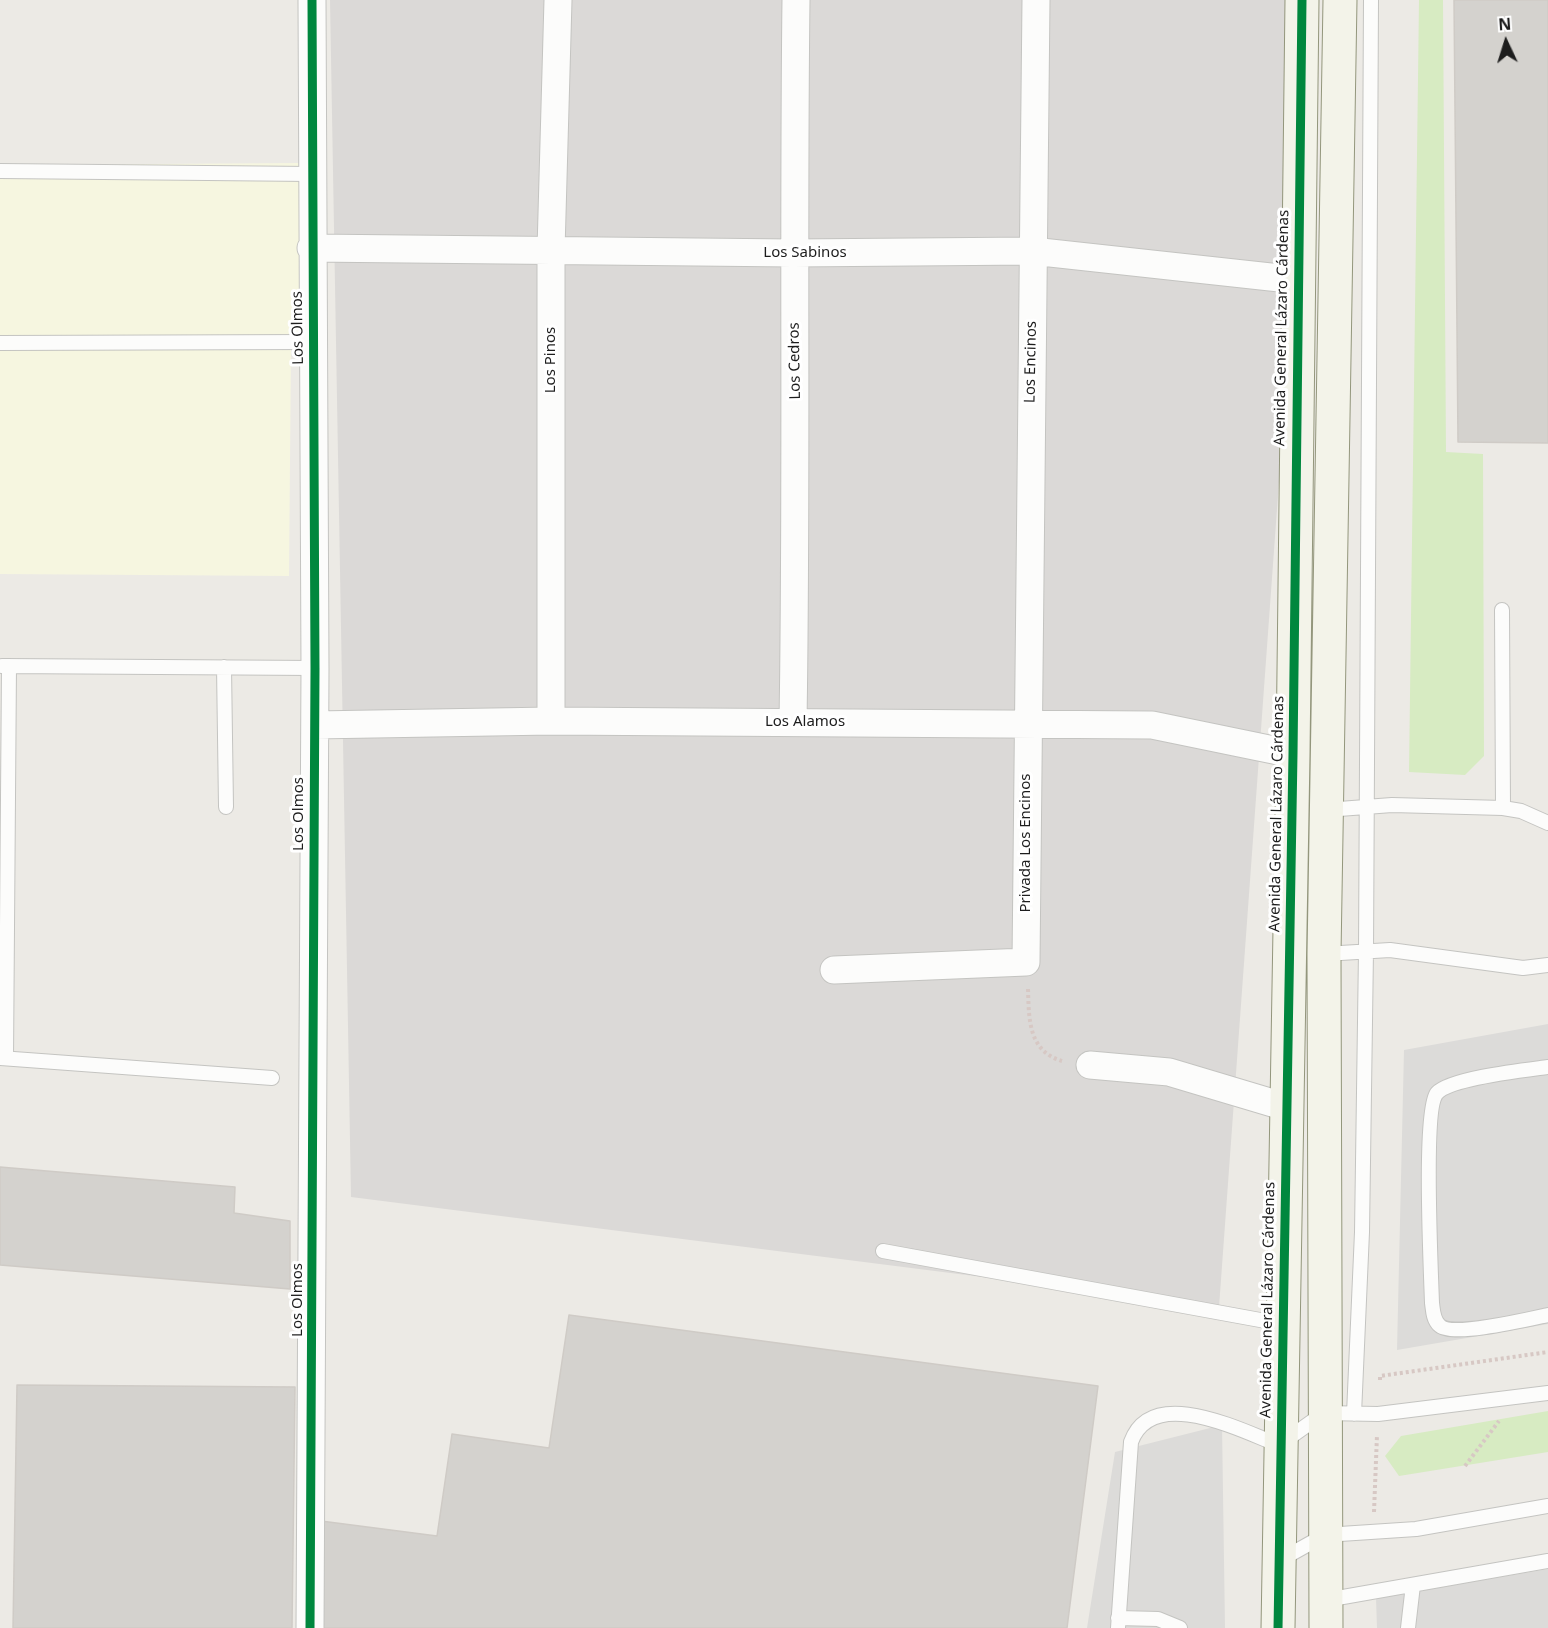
<!DOCTYPE html>
<meta charset="utf-8">
<style>
body{margin:0}
#map{position:relative;width:1548px;height:1628px;overflow:hidden;background:#eceae5;font-family:"Noto Sans",sans-serif}
canvas{display:block}
.north{position:absolute;left:1476px;top:12px;width:60px;height:60px;-webkit-text-stroke:4px #fff;paint-order:stroke;rotate:356deg;font-size:16px;font-weight:700;line-height:24px;text-align:center;color:#1d1d1d}
.north::after{content:'';display:block;margin:auto;width:21px;height:27px;background:#1d1d1d;clip-path:polygon(50% 0,100% 100%,50% 72%,0 100%)}
</style>
<div id="map">
<canvas width="1548" height="1628"></canvas>
<div class="north">N</div>
</div>
<script>
const ctx = document.querySelector('canvas').getContext('2d');
ctx.lineJoin = 'round';
function fillPath(path, color) { ctx.fillStyle = color; ctx.fill(path, 'evenodd'); }
function strokePath(path, color, width, dash) { ctx.strokeStyle = color; ctx.lineWidth = width; ctx.lineCap = dash ? 'butt' : 'round'; ctx.setLineDash(dash || []); ctx.stroke(path); }
function drawText(font, color, halo, rows, align = 'center') {
  ctx.font = font + ' "Noto Sans",sans-serif'; ctx.lineWidth = 6; ctx.setLineDash([]); ctx.textBaseline = 'middle'; ctx.strokeStyle = halo; ctx.fillStyle = color; for (const [text, x, y, turn = 0] of rows) {
    ctx.save(); ctx.translate(x, y); ctx.rotate((+turn || 0) * Math.PI / 180); ctx.textAlign = isNaN(turn) ? turn : align; if (halo) ctx.strokeText(text, 0, 0); ctx.fillText(text, 0, 0); ctx.restore();
  }
}
const residential = new Path2D(`
 M330 0H1314L1219 1307 351 1197Z`);
const education = new Path2D(`
 M300 163 306 337 0 338V165Z
 M0 346 291 348 289 576 0 574Z`);
const grass = new Path2D(`
 M1419 0H1443L1446 452 1483 454 1484 756 1465 775 1409 772Z
 M1548 1411V1452L1399 1476 1385 1456 1401 1436Z`);
const parking = new Path2D(`
 M1548 1024V1324L1397 1350 1404 1050Z
 M1222 1425 1225 1628H1087L1115 1452Z
 M1548 1569V1628H1377L1376 1598Z`);
const building = new Path2D(`
 M1454 0H1548V443L1458 442Z
 M0 1167 235 1187 234 1213 290 1221V1289L0 1265Z
 M569 1315 1098 1386 1067 1628H320L321 1521 437 1536 452 1434 549 1448Z
 M17 1385 295 1387 292 1628H13Z`);
const path = new Path2D(`
 M1028 989C1029 1019 1028 1051 1062 1061
 M1380 1380V1376L1548 1352
 M1465 1466 1499 1421
 M1374 1512 1377 1435`);
const lane = new Path2D(`
 M0 171 311 174
 M0 343 313 342
 M1502 610 1503 808
 M2 666 315 668
 M224 667 226 807
 M1326 810 1392 805 1503 808 1521 811 1548 823
 M1324 954 1390 950 1523 968 1548 965
 M0 1058 272 1078
 M6 1058 9 666
 M1548 1067C1526 1070 1451 1078 1437 1093 1423 1108 1431 1272 1432 1303 1433 1310 1433 1319 1439 1325 1450 1338 1529 1319 1548 1315
 M883 1251 1282 1324
 M1354 1414 1362 1232 1366 951 1371 0
 M1282 1559 1325 1535 1416 1529 1548 1506
 M1326 1600 1548 1561
 M1118 1618 1158 1619 1180 1628
 M1118 1628 1131 1442C1152 1384 1242 1431 1279 1445L1324 1413 1378 1414 1548 1393
 M1408 1628 1413 1585`);
const street = new Path2D(`
 M311 248 793 253 1032 251 1298 280
 M551 721V250L558 0
 M793 722C797 481 793 241 796 0
 M315 725 551 721 1152 725 1293 754
 M834 970 1026 962 1036 0
 M1090 1065 1169 1072 1286 1107
 M310 1628 315 668 312 0`);
const secondary = new Path2D(`
 M1278 1628 1293 754 1302 0
 M1326 1628 1324 954 1340 0`);
const cycleway = new Path2D(`
 M310 1628 315 668 312 0
 M1278 1628 1293 754 1302 0`);
const streetNames = [
 ["Los Sabinos",805,253],
 ["Los Olmos",298,328,-91],
 ["Avenida General Lázaro Cárdenas",1282,328,-89],
 ["Los Pinos",551,360,-90],
 ["Los Cedros",795,361,-91],
 ["Los Encinos",1031,362,-89],
 ["Los Alamos",805,722],
 ["Los Olmos",299,814,-90],
 ["Avenida General Lázaro Cárdenas",1277,814,-89],
 ["Privada Los Encinos",1026,843,-90],
 ["Los Olmos",298,1300,-90],
 ["Avenida General Lázaro Cárdenas",1268,1300,-89]
];
fillPath(residential, '#dbd9d7');
fillPath(education, '#f6f6e0');
fillPath(grass, '#d7ebc2');
fillPath(parking, '#dcdbd9');
fillPath(building, '#d4d2ce');
strokePath(building, '#cfcbc6', 1.5);
strokePath(lane, '#c4c4c1', 16);
strokePath(street, '#c4c4c1', 29);
strokePath(secondary, '#93967c', 35);
strokePath(path, '#d7c8c4', 4, [3, 3]);
strokePath(lane, '#fcfcfb', 14);
strokePath(street, '#fcfcfb', 27);
strokePath(secondary, '#f3f3e9', 33);
strokePath(cycleway, '#00873e', 9);
drawText('15px', '#1d1d1d', '#fff', streetNames);
</script>
